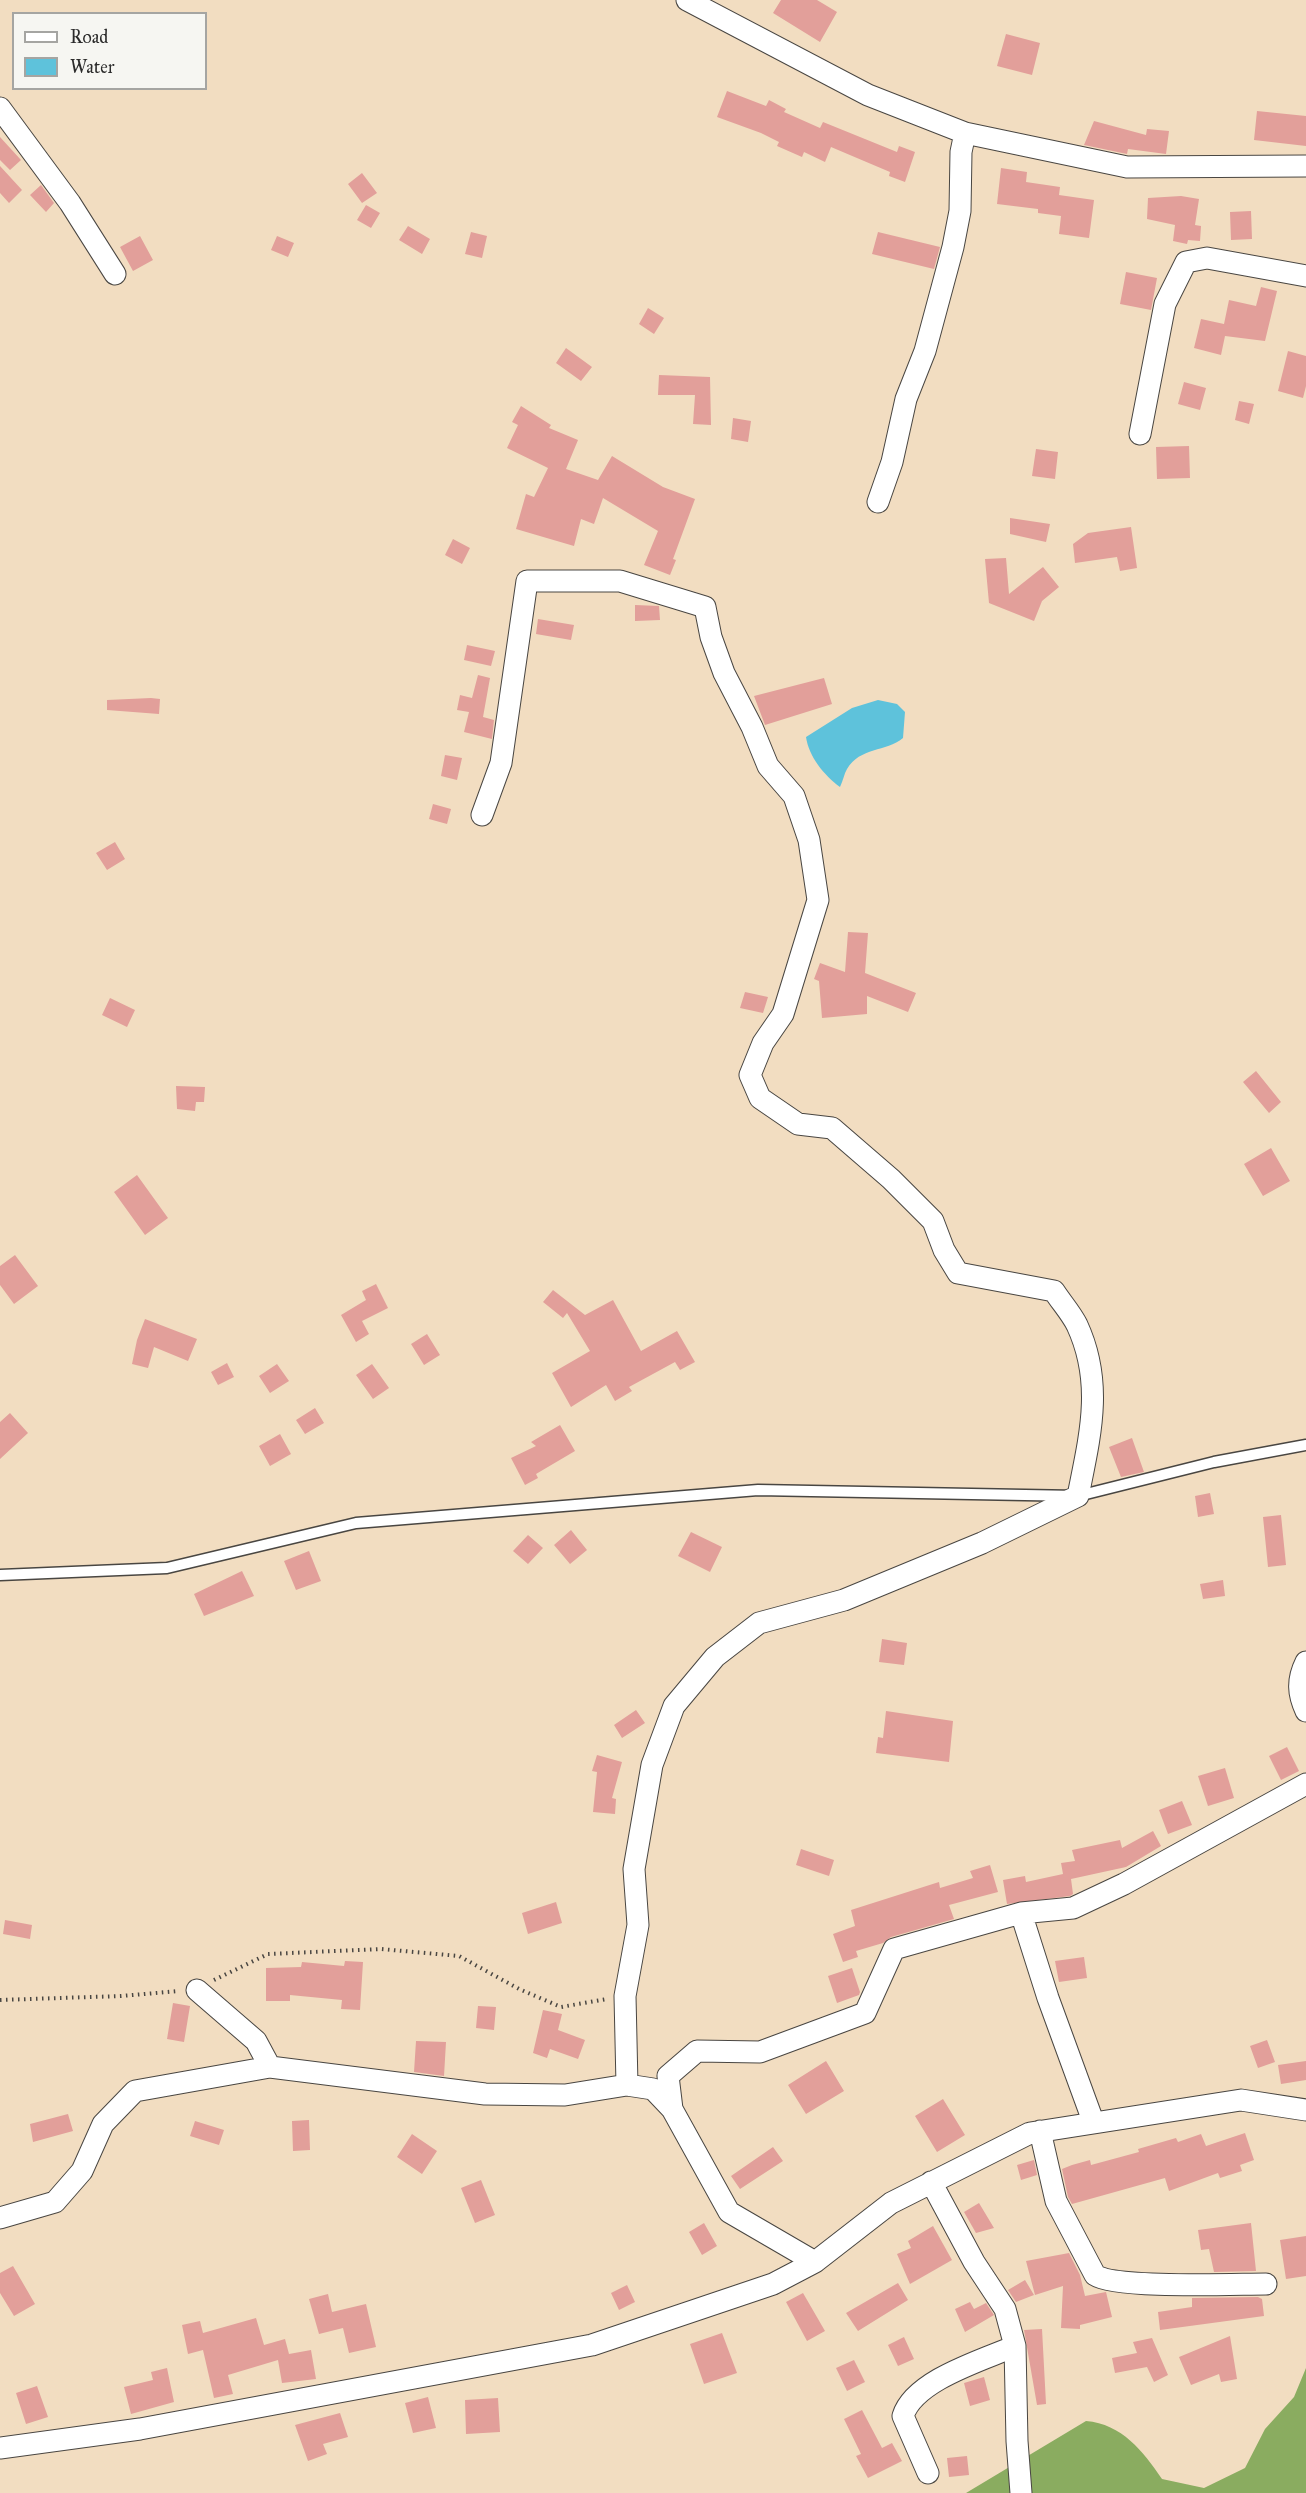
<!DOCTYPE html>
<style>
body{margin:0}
#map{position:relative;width:1306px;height:2493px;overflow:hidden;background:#f2ddc1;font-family:"IM FELL Great Primer",serif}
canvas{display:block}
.legend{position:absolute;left:12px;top:12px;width:195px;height:78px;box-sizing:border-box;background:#f6f6f2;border:2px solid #a5a5a2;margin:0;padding:8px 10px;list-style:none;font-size:18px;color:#2b2b2b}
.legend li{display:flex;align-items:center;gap:12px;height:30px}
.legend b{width:30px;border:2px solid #a5a5a2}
</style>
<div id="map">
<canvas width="1306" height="2493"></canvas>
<ul class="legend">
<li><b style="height:8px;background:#fff"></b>Road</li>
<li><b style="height:16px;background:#5ec2db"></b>Water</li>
</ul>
</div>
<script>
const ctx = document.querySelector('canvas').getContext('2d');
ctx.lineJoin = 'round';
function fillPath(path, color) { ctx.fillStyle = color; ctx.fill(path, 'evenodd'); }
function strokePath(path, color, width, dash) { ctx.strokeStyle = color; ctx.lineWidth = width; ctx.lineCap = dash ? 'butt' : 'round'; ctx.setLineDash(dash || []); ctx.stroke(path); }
const forest = new Path2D(`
 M1306 2368V2493H966L1086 2421C1122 2424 1143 2451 1162 2479L1204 2488 1245 2468 1265 2429 1294 2397Z`);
const water = new Path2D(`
 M878 700 897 704 905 712 903 738C886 752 860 747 847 769 844 774 843 781 840 787 824 775 809 757 806 737L852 708Z`);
const building = new Path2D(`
 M781 0H817L837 12 820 42 773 13Z
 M1006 34 1040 43 1032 75 997 66Z
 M727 91 766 106 769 100 786 109 784 112 820 128 823 122 897 152 899 146 915 152 905 182 889 176 890 172 831 147 825 162 804 152 802 157 777 146 779 142 761 133 717 117Z
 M1257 111 1306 116V146L1254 140Z
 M1094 121 1146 135 1147 129 1169 131 1166 154 1128 149 1127 154 1084 145Z
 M0 137 21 160 10 170 0 160Z
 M0 166 22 190 9 203 0 193Z
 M1001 168 1027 172 1026 182 1060 187 1059 195 1094 200 1089 238 1059 234 1061 216 1038 213V209L997 204Z
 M362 173 377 193 362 203 348 184Z
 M41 185 54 203 46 212 30 195Z
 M1181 196 1199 199 1195 225 1201 226 1200 241 1188 240 1187 244 1173 241 1175 225 1147 219 1148 198Z
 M366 205 380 213 371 228 357 220Z
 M1251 211 1252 239 1231 240 1230 212Z
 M408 226 430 239 422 254 399 240Z
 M471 232 487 236 482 258 465 254Z
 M878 232 940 247 934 269 872 254Z
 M140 236 153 260 133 271 120 247Z
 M277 236 294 243 288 257 271 250Z
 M1126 272 1157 278 1151 310 1120 304Z
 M1261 287 1277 291 1265 341 1225 336 1221 355 1194 348 1201 319 1224 324 1229 300 1256 306Z
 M648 308 664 318 654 334 639 324Z
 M566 348 592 367 581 381 556 363Z
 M1288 351 1306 356V386L1303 398 1278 391Z
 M659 375 710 377 711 425 693 424 695 395H658Z
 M1184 382 1206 388 1200 410 1178 404Z
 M1239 401 1254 404 1249 424 1235 420Z
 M521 406 551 425 549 428 578 440 566 469 598 480 612 456 663 487 695 499 673 559 676 560 670 575 644 565 658 531 603 498 594 524 581 519 574 546 516 529 526 494 534 497 548 468 507 448 518 425 512 422Z
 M733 418 751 421 748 442 731 439Z
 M1189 446 1190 478 1157 479 1156 447Z
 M1036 449 1058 452 1055 479 1032 476Z
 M1010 518 1050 524 1046 542 1010 534Z
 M1131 527 1137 568 1120 571 1117 557 1075 563 1073 544 1088 533Z
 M453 539 470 548 462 564 445 555Z
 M1006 558 1009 594 1043 567 1059 587 1042 601 1034 621 989 603 985 559Z
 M635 605 659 606 660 620 635 621Z
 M538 619 574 625 571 640 536 634Z
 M467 645 495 651 491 666 464 660Z
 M478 675 490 678 483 717 494 720 492 739 464 732 469 712 457 710 460 695 472 698Z
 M824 678 832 704 765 725 754 696Z
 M151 698 160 699 159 714 107 710V700Z
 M445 755 462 758 457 780 441 776Z
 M433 804 451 809 447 824 429 819Z
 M115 842 125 859 107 870 96 853Z
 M848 932 868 933 865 973 916 993 908 1012 867 996V1014L822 1018 819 981 814 979 820 963 845 972Z
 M745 992 768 997 763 1013 740 1008Z
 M110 998 135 1010 127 1027 102 1015Z
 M1256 1071 1281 1102 1269 1113 1243 1082Z
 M176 1086 205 1087 204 1102H196L195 1111 177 1109Z
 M1271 1148 1290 1181 1263 1196 1244 1164Z
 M137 1175 168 1218 145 1235 114 1192Z
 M15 1255 38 1286 14 1304 0 1285V1266Z
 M376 1284 388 1308 362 1321 369 1334 356 1342 341 1315 366 1300 362 1291Z
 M553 1290 585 1315 613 1300 641 1351 677 1331 695 1362 680 1370 675 1362 629 1387 632 1391 615 1401 606 1385 571 1407 552 1373 590 1351 567 1313 563 1318 543 1302Z
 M145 1319 197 1339 188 1361 154 1347 148 1368 132 1364 137 1340Z
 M427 1334 440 1355 424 1365 411 1344Z
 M227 1363 234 1377 218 1385 211 1372Z
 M277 1364 289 1381 270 1393 259 1376Z
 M372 1364 389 1388 373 1399 356 1375Z
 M315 1408 324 1423 305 1434 296 1420Z
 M10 1413 28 1433 0 1459V1422Z
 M560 1425 575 1451 536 1474 538 1478 525 1485 511 1458 536 1446 531 1442Z
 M280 1434 291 1454 270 1466 259 1446Z
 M1132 1438 1144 1472 1121 1477 1109 1447Z
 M1210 1493 1214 1514 1198 1517 1195 1496Z
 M1281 1515 1286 1565 1268 1567 1263 1517Z
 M571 1530 587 1550 570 1564 554 1545Z
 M691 1532 722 1547 710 1572 678 1556Z
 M528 1535 543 1548 528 1564 513 1551Z
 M309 1551 321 1581 296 1590 284 1561Z
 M242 1571 254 1596 204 1616 194 1594Z
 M1223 1580 1225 1596 1203 1599 1200 1584Z
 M882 1639 907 1643 904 1665 879 1662Z
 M636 1710 645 1723 622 1738 614 1725Z
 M886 1711 953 1721 949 1762 876 1753 878 1737 883 1738Z
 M1287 1747 1299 1771 1281 1780 1269 1756Z
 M597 1755 622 1762 612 1798 616 1799 615 1814 593 1812 597 1772 592 1771Z
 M1225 1768 1234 1798 1208 1806 1198 1776Z
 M1182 1801 1192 1825 1168 1834 1159 1810Z
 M1153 1831 1161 1846 1126 1867 1071 1879 1073 1894 1070 1896 1007 1904 1003 1880 1025 1876 1026 1882 1063 1874 1061 1863 1075 1861 1072 1850 1120 1840 1122 1848Z
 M801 1849 834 1860 829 1876 796 1865Z
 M990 1865 998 1892 949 1905 954 1919 891 1937 883 1943 856 1951 858 1957 843 1962 833 1934 855 1926 851 1910 939 1882 940 1888 973 1878 970 1871Z
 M556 1902 562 1923 528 1934 522 1913Z
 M5 1920 32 1925 30 1939 3 1934Z
 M1084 1957 1087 1978 1059 1982 1055 1961Z
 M345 1961 363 1962 360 2010 341 2009 342 2000 290 1995V2001H266V1968L301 1967 302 1962 344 1966Z
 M852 1968 860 1992 859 1995 837 2003 828 1976Z
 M173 2003 190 2006 184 2042 167 2039Z
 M478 2006 496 2007 494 2030 476 2028Z
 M543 2010 562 2014 558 2030 585 2040 578 2059 550 2049 547 2058 533 2053Z
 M1267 2040 1275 2062 1258 2068 1250 2046Z
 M416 2041 446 2042 444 2076 414 2072Z
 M826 2061 844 2091 806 2114 788 2085Z
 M1306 2061V2080L1281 2084 1278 2065Z
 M943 2099 965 2135 937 2152 915 2116Z
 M68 2114 73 2131 33 2142 30 2124Z
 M309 2120 310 2150 293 2151 292 2121Z
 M195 2121 224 2130 219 2145 190 2136Z
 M1245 2133 1254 2160 1240 2165 1242 2171 1220 2178 1218 2173 1169 2191 1165 2178 1072 2204 1068 2197 1062 2169 1072 2165 1090 2160 1091 2165 1139 2152 1138 2149 1176 2138 1178 2142 1201 2134 1206 2146Z
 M412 2134 437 2151 422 2174 397 2157Z
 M773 2147 783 2161 740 2189 731 2176Z
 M1034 2160 1037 2175 1021 2180 1017 2165Z
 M481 2180 495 2215 475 2223 461 2188Z
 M979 2203 994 2228 976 2233 964 2212Z
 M704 2223 717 2246 702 2255 689 2232Z
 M1251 2223 1256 2271 1214 2272 1209 2249 1201 2250 1198 2230Z
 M933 2226 952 2260 910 2284 897 2254 911 2248 908 2241Z
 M1306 2236V2276L1286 2279 1280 2240Z
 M1069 2253 1080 2275 1085 2296 1106 2292 1112 2317 1080 2325V2329L1061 2328 1063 2286 1035 2295 1026 2261Z
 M13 2266 35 2304 14 2316 0 2293V2273Z
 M1025 2280 1034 2295 1016 2302 1008 2290Z
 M898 2283 908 2300 858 2331 846 2313Z
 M627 2285 635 2302 619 2310 611 2293Z
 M803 2293 825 2331 807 2341 786 2302Z
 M328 2294 332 2312 366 2304 376 2347 349 2353 343 2328 319 2334 309 2299Z
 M1258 2297 1262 2299 1264 2316 1160 2330 1158 2312 1192 2307V2298Z
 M970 2302 974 2309 986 2303 994 2315 965 2332 955 2309Z
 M256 2318 264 2345 285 2339 289 2354 311 2350 316 2379 282 2383 278 2360 228 2375 233 2394 214 2398 203 2350 188 2354 182 2325 200 2321 203 2333Z
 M1042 2329 1046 2404 1037 2405 1024 2330Z
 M722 2333 737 2373 704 2384 690 2344Z
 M1230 2336 1237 2379 1221 2382 1219 2374 1191 2385 1179 2357Z
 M904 2337 914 2359 898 2366 888 2345Z
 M1152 2338 1168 2375 1154 2382 1147 2367 1115 2373 1112 2358 1137 2353 1133 2342Z
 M854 2360 865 2382 847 2391 836 2368Z
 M167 2368 174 2402 131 2414 124 2387 153 2380 151 2372Z
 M984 2377 990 2400 970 2406 964 2383Z
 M37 2386 48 2417 26 2424 16 2393Z
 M428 2397 436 2428 413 2433 405 2403Z
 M498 2398 500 2432 466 2434 465 2400Z
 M862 2410 882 2448 892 2443 902 2461 868 2478 856 2456 861 2454 844 2419Z
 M340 2413 348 2437 323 2444 327 2454 308 2461 295 2425Z
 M967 2456 969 2475 949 2477 947 2458Z`);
const path = new Path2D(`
 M214 1980 268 1954 381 1949 459 1956 519 1989 561 2007 607 1999
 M0 2000 121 1996 179 1991`);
const service = new Path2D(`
 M0 1575 167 1568 356 1523 758 1490 1078 1496 1214 1462 1306 1445`);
const minor = new Path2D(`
 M687 0 868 95 965 133 1127 167 1306 166
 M0 108 70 203 115 274
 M1140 434 1165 304 1186 262 1207 258 1306 276
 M878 502 892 462 906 399 925 351 953 247 960 211 961 152 965 133
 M482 815 501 763 527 581H620L705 607 711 637 724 673 752 727 768 766 794 796 809 840 818 900 783 1014 763 1043 750 1075 760 1098 798 1124 832 1128 891 1179 933 1221 944 1250 958 1273 1054 1291C1061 1302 1071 1313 1077 1325 1104 1383 1090 1436 1078 1496L982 1543 844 1600 759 1623 715 1657 674 1706 652 1765 634 1869 638 1925 625 1996 627 2085
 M1306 1662C1297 1680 1298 1694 1306 1711
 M1021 1913 1048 1998 1093 2121
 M197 1990 256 2041 270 2067
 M672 2109 668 2076 697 2051 760 2052 865 2013 894 1949 1021 1913 1073 1908 1124 1884 1306 1784
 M1040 2131 1056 2201 1095 2275C1116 2289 1233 2284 1266 2284
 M931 2182 974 2262 1005 2309 1015 2346 1017 2441 1021 2493
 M0 2218 55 2202 82 2171 103 2124 135 2091 270 2067 485 2094 565 2095 627 2085 653 2089 672 2109 729 2212 815 2262
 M0 2448 140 2429 592 2345 773 2284 815 2262 891 2203 1030 2133 1241 2100 1306 2110
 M928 2473 903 2416C914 2380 983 2360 1015 2346`);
fillPath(forest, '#8aac60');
fillPath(water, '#5ec2db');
fillPath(building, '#e29f9a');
strokePath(service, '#494642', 13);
strokePath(minor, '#494642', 23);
strokePath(path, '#494642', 4, [1.5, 4.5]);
strokePath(service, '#fff', 10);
strokePath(minor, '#fff', 21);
</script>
